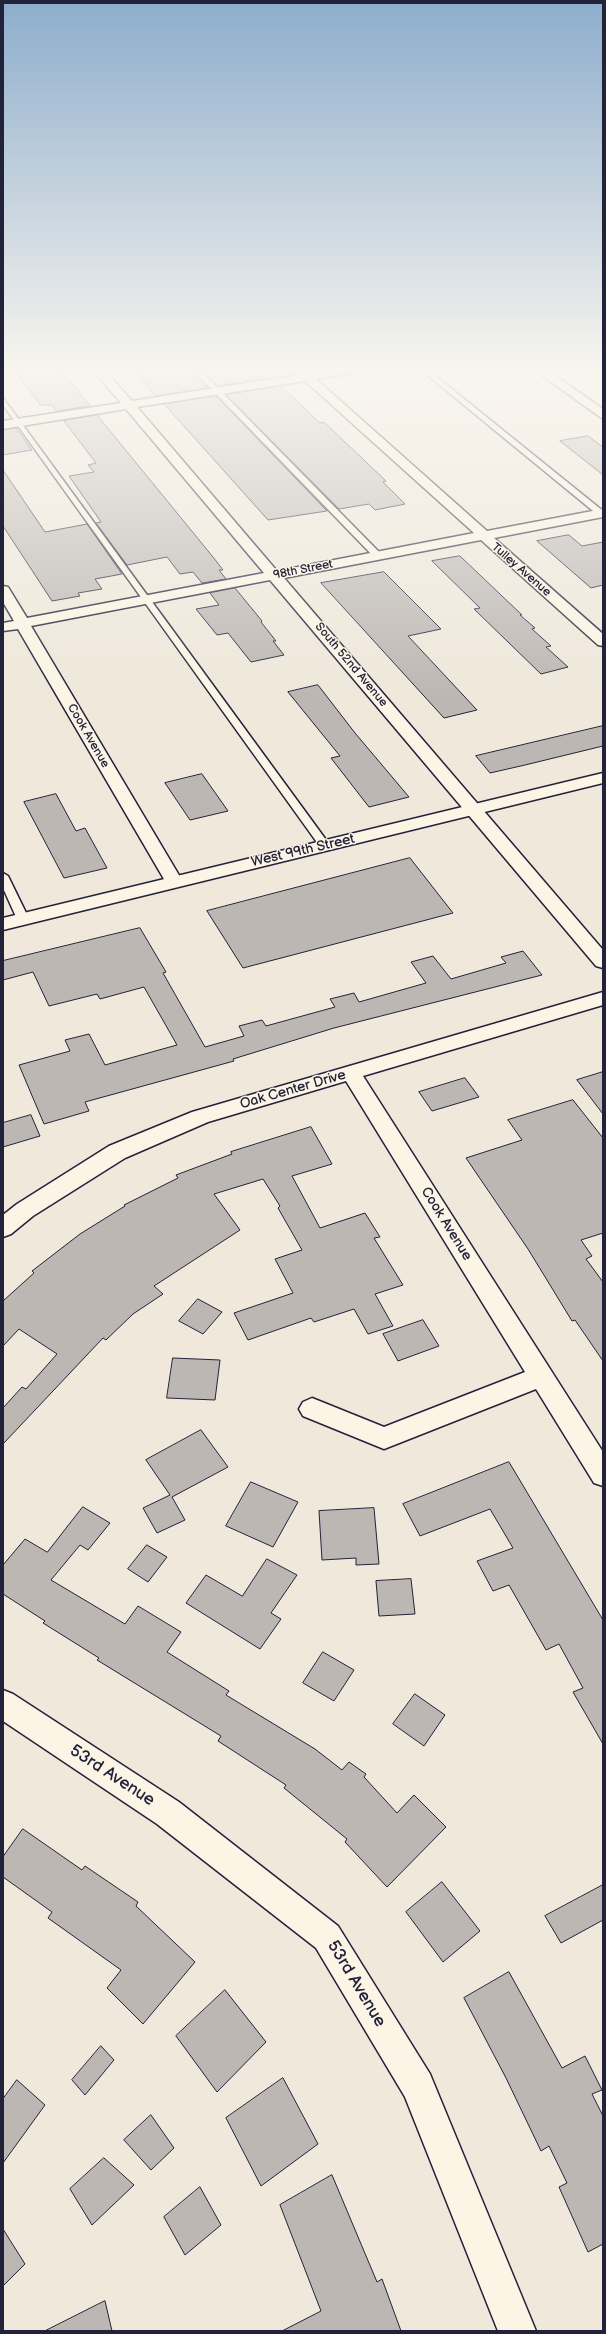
<!DOCTYPE html>
<style>
body{margin:0}
#map{position:relative;width:606px;height:2334px;overflow:hidden;background:#efe8db;font-family:"Balsamiq Sans",sans-serif}
canvas{display:block}
.frame{position:absolute;inset:0;border:4px solid #22223b;pointer-events:none}
</style>
<div id="map">
<canvas width="606" height="2334"></canvas>
<div class="frame"></div>
</div>
<script>
const ctx = document.querySelector('canvas').getContext('2d');
ctx.lineJoin = 'round';
function fillPath(path, color) { ctx.fillStyle = color; ctx.fill(path, 'evenodd'); }
function strokePath(path, color, width, dash) { ctx.strokeStyle = color; ctx.lineWidth = width; ctx.lineCap = dash ? 'butt' : 'round'; ctx.setLineDash(dash || []); ctx.stroke(path); }
function drawText(font, color, halo, rows, align = 'center') {
  ctx.font = font + ' "Balsamiq Sans",sans-serif'; ctx.lineWidth = 3; ctx.setLineDash([]); ctx.textBaseline = 'middle'; ctx.strokeStyle = halo; ctx.fillStyle = color; for (const [text, x, y, turn = 0] of rows) {
    ctx.save(); ctx.translate(x, y); ctx.rotate((+turn || 0) * Math.PI / 180); ctx.textAlign = isNaN(turn) ? turn : align; if (halo) ctx.strokeText(text, 0, 0); ctx.fillText(text, 0, 0); ctx.restore();
  }
}
const building = new Path2D(`
 M13 369H61L90 406 56 411 52 405H41Z
 M133 369H191L208 388 156 396Z
 M201 369H263L272 378 218 386Z
 M281 386 320 423 324 422 386 481 383 482 405 504 375 510 369 504 339 509 226 395Z
 M216 396 327 511 268 520 164 404Z
 M97 415 213 557 223 570H219L226 579 202 583 193 572 180 574 167 557 127 565 96 523 101 522 69 476 94 472 88 465 96 463 64 421Z
 M16 428 32 450 3 455V430Z
 M588 436 603 447V475L560 441Z
 M3 470 45 532 87 524 122 574 95 579 102 589 78 593 80 596 52 601 3 526Z
 M569 535 582 546 603 542V585L591 588 537 541Z
 M460 556 522 615H520L535 628 532 629 551 646 546 647 568 667 541 674 474 609 480 608 432 561Z
 M384 572 441 629 408 636 477 710 444 718 321 583Z
 M235 588 262 621 261 622 276 641H273L284 655 251 662 228 633 217 635 196 609 219 605 210 593Z
 M318 685 355 733 409 797 369 807 331 758 340 756 288 692Z
 M603 726V746L525 765 490 773 476 756Z
 M202 774 228 811 190 820 165 783Z
 M56 794 76 831 85 828 107 868 64 878 24 802Z
 M410 858 453 913 243 968 207 911Z
 M140 928 166 972 163 973 205 1047 244 1036 239 1026 262 1020 266 1026 335 1007 330 999 354 993 359 1002 426 983 411 962 433 956 451 979 506 963 501 957 523 951 542 975 334 1028 233 1059 234 1061 85 1102 89 1111 44 1124 19 1065 70 1051 65 1040 89 1034 105 1065 177 1045 144 987 100 999 97 994 49 1006 33 972 3 980V961Z
 M603 1072V1114L577 1080Z
 M465 1078 479 1097 432 1111 419 1092Z
 M573 1100 603 1138V1233L581 1240 592 1256 586 1259 603 1282V1361L575 1320 572 1321 528 1249 466 1158 522 1140 508 1120Z
 M31 1115 40 1136 3 1147V1123Z
 M311 1127 332 1164 292 1176 320 1228 365 1213 380 1237 374 1238 403 1285 375 1294 393 1326 368 1334 354 1309 314 1322 311 1318 248 1340 234 1313 293 1293 275 1259 302 1250 278 1208 280 1206 263 1179 214 1194 240 1230 154 1286 163 1294 133 1314 106 1340 103 1338 3 1444V1408L22 1387 26 1389 57 1354 19 1329 3 1346V1301L34 1273 32 1271 80 1234 125 1206 124 1205 178 1178 176 1175 232 1154 231 1152Z
 M198 1299 222 1312 203 1334 179 1321Z
 M423 1320 439 1346 398 1361 383 1334Z
 M173 1358 220 1360 215 1400 167 1398Z
 M201 1430 228 1467 172 1497 185 1520 157 1533 143 1508 170 1495 146 1460Z
 M509 1462 603 1620V1744L573 1692 583 1688 559 1644 546 1650 509 1585 493 1591 477 1561 513 1548 490 1509 420 1536 403 1504Z
 M251 1482 298 1502 273 1547 226 1526Z
 M83 1507 110 1523 88 1550 80 1545 51 1580 125 1624 138 1606 181 1632 167 1652 229 1691 226 1695 315 1749 342 1770 349 1762 366 1774 364 1777 397 1813 414 1795 446 1827 387 1887 345 1842 347 1839 284 1788 286 1785 218 1741 221 1736 97 1660 99 1658 43 1623 45 1621 3 1594V1565L25 1539 47 1552Z
 M374 1508 379 1564 356 1565V1558L322 1560 319 1511Z
 M147 1545 167 1557 148 1582 128 1569Z
 M267 1559 297 1575 271 1613 281 1619 260 1649 186 1603 206 1575 242 1596Z
 M411 1579 415 1614 379 1616 376 1581Z
 M323 1652 354 1670 334 1701 303 1683Z
 M415 1694 445 1715 424 1746 393 1724Z
 M23 1829 82 1870 85 1866 138 1902 136 1906 195 1962 143 2024 107 1988 121 1970 48 1918 52 1912 3 1877V1857Z
 M442 1882 480 1931 443 1962 406 1912Z
 M603 1885V1920L561 1943 545 1916Z
 M509 1972 562 2068 585 2056 602 2090 592 2094 603 2116V2244L588 2252 559 2187 567 2183 549 2146 541 2151 506 2078 464 1998Z
 M225 1990 266 2042 217 2092 176 2036Z
 M101 2046 114 2060 85 2095 72 2080Z
 M283 2078 318 2144 261 2186 226 2118Z
 M17 2080 45 2105 3 2163V2099Z
 M151 2115 174 2148 151 2170 124 2140Z
 M104 2158 134 2185 92 2225 70 2189Z
 M332 2175 377 2282 382 2279 401 2331H282L321 2311 280 2205Z
 M200 2187 221 2225 185 2255 164 2217Z
 M3 2229 25 2264 3 2286Z
 M105 2301 112 2331H45Z`);
const lane = new Path2D(`
 M192 369H199L381 554V558H375Z
 M420 369H427L603 511V515H598Z
 M3 398 329 844V848H321L3 405Z
 M3 873 8 876 29 919 27 921 23 922 17 919 3 888Z`);
const street = new Path2D(`
 M92 369H104L132 401 298 375 292 369H304L310 373 339 369H365L359 372 316 379 487 531 603 509V517L494 538 603 634V646L598 645 481 540 284 578 603 950V968L596 966 270 580 31 626 183 882 180 886H168L18 629 3 631V623L14 621 3 602V586L8 587 27 618 264 573 126 409 3 429V421L121 403ZM305 381 474 533 277 571 137 407Z
 M533 369H546L603 409V419Z
 M603 992V1005L363 1076 603 1452V1486L594 1483 536 1389 384 1449 303 1416 299 1409 303 1402 312 1398 384 1427 525 1372 346 1081 208 1122 125 1158 33 1216 11 1234 3 1237V1215L17 1204 109 1146 192 1112Z
 M3 1690 13 1694 179 1802 338 1926 430 2074 536 2331H498L405 2097 316 1948 157 1824 3 1721Z`);
const secondary = new Path2D(`
 M603 773V783L3 930V918Z`);
const farStreetnames = [
 ["98th Street",303,570,-11],
 ["Tulley Avenue",521,570,41],
 ["South 52nd Avenue",351,665,50],
 ["Cook Avenue",88,736,60]
];
const streetNames = [
 ["West 99th Street",303,851,-13],
 ["Oak Center Drive",293,1090,-16],
 ["Cook Avenue",446,1224,58]
];
const nearStreetnames = [
 ["53rd Avenue",112,1776,33],
 ["53rd Avenue",356,1984,59]
];
fillPath(building, '#bcb7b3');
strokePath(building, '#22223b', 1);
strokePath(lane, '#22223b', 3);
strokePath(street, '#22223b', 3);
strokePath(secondary, '#22223b', 3);
fillPath(lane, '#fcf5e5');
fillPath(street, '#fcf5e5');
fillPath(secondary, '#fcf5e5');
const sky = ctx.createLinearGradient(0, 0, 0, 696);
sky.addColorStop(0, '#8dadcc');
sky.addColorStop(0.53, '#f8f5ef');
sky.addColorStop(1, '#f8f5ef00');
ctx.fillStyle = sky;
ctx.fillRect(0, 0, 606, 696);
drawText('12px', '#22223b', '#fcf5e5', farStreetnames);
drawText('14px', '#22223b', '#fcf5e5', streetNames);
drawText('17px', '#22223b', '#fcf5e5', nearStreetnames);
</script>
